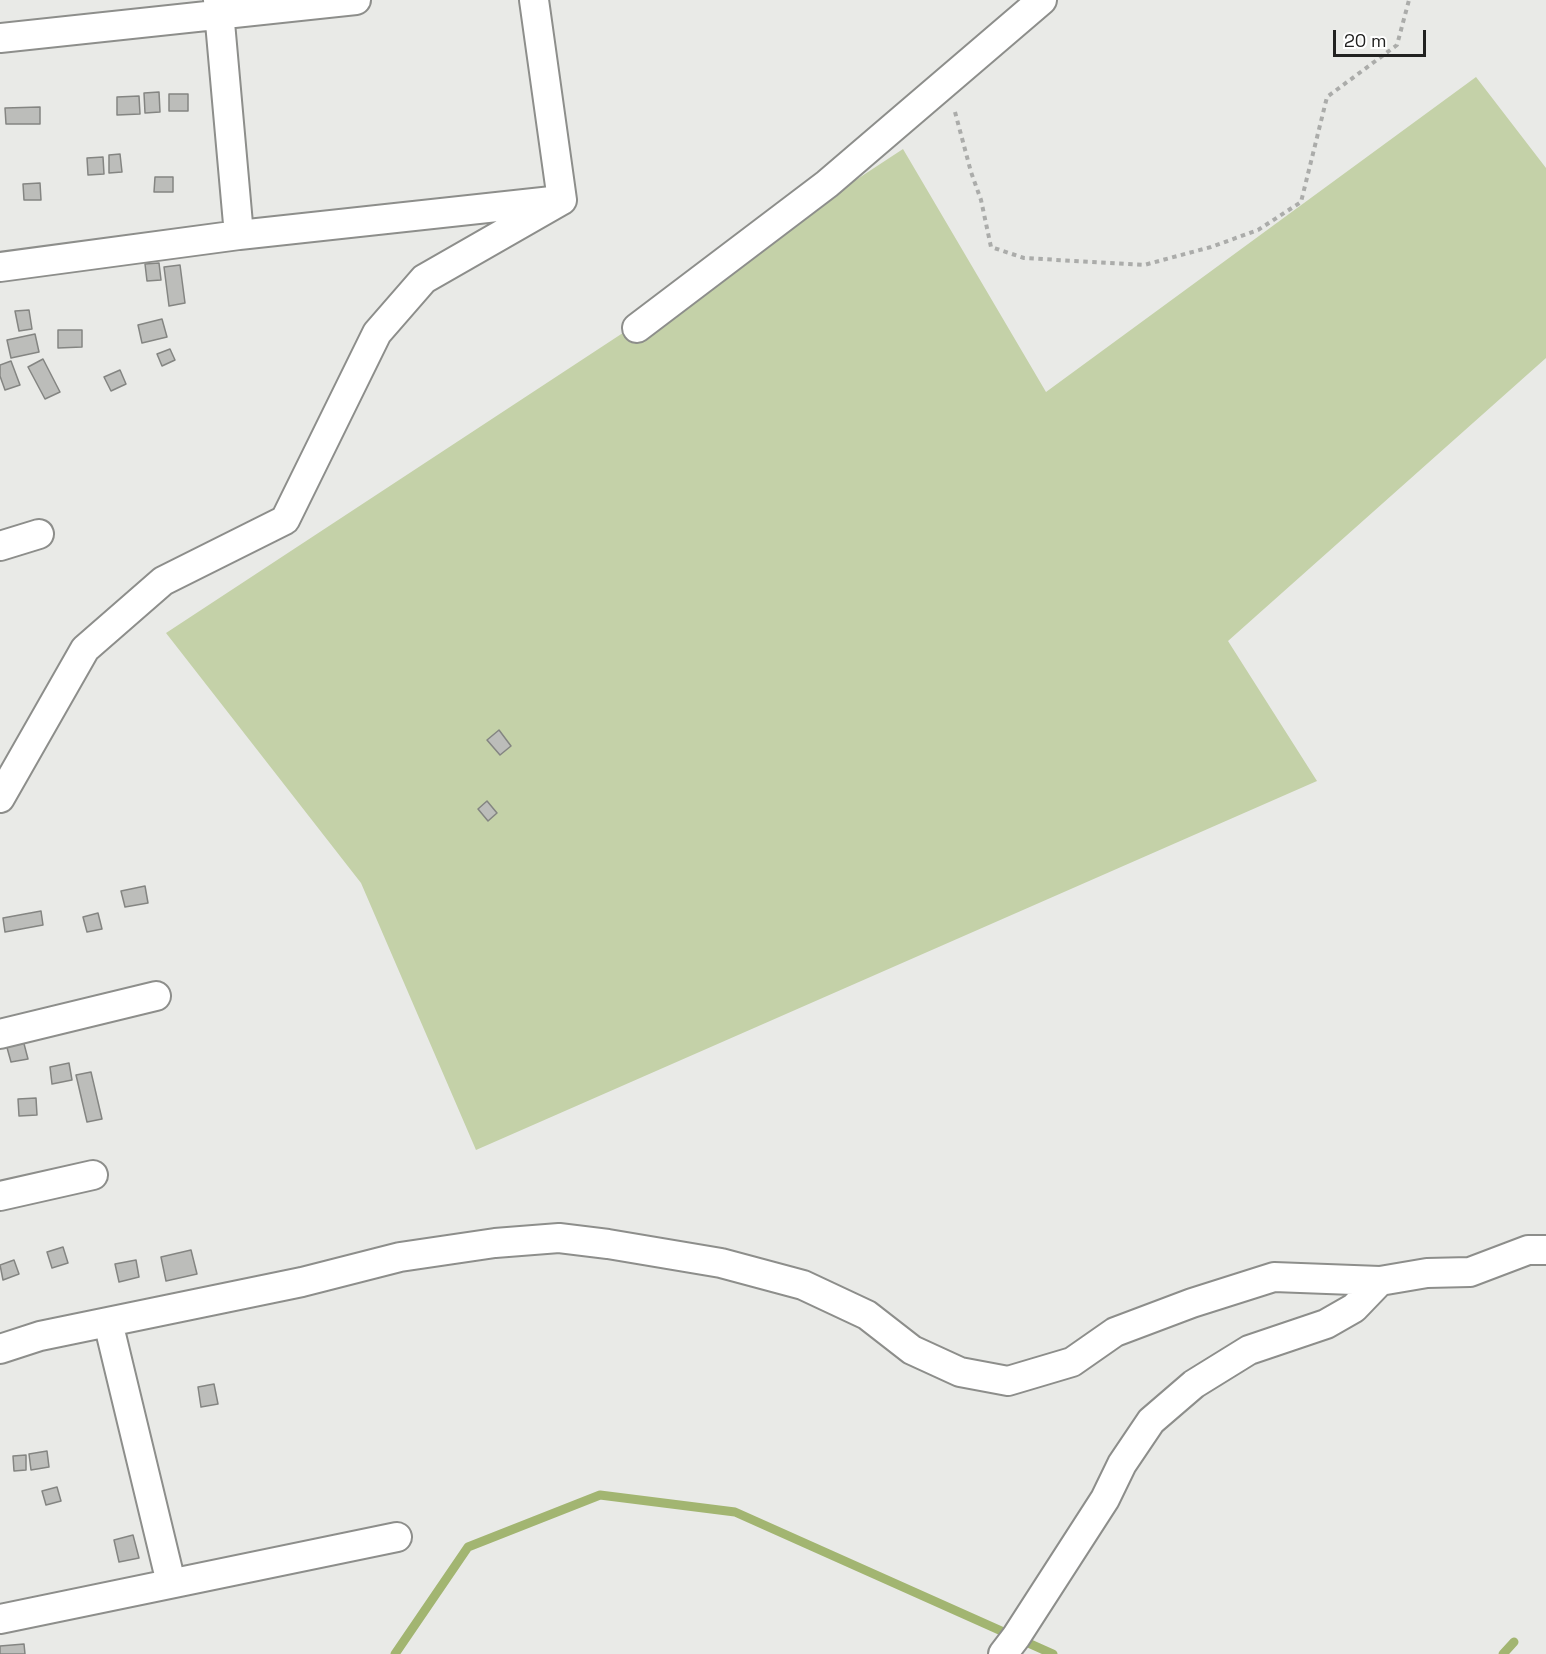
<!DOCTYPE html>
<style>
body{margin:0}
#map{position:relative;width:1546px;height:1654px;overflow:hidden;background:#e9eae7;font-family:"Space Grotesk",sans-serif}
canvas{display:block}
.scale{position:absolute;left:1333px;top:30px;width:93px;height:27px;box-sizing:border-box;border:3px solid #222221;border-top:0;padding-left:8px;font-size:18px;line-height:21px;white-space:nowrap;color:#222221;-webkit-text-stroke:4px #fff;paint-order:stroke}
</style>
<div id="map">
<canvas width="1546" height="1654"></canvas>
<div class="scale">20 m</div>
</div>
<script>
const ctx = document.querySelector('canvas').getContext('2d');
ctx.lineJoin = 'round';
function fillPath(path, color) { ctx.fillStyle = color; ctx.fill(path, 'evenodd'); }
function strokePath(path, color, width, dash) { ctx.strokeStyle = color; ctx.lineWidth = width; ctx.lineCap = dash ? 'butt' : 'round'; ctx.setLineDash(dash || []); ctx.stroke(path); }
const green = new Path2D(`
 M1476 77 1546 168V358L1228 641 1317 781 476 1150 361 883 166 633 903 149 1046 392Z`);
const stream = new Path2D(`
 M395 1654 468 1547 600 1495 735 1512 1053 1654
 M1503 1654 1514 1642`);
const building = new Path2D(`
 M159 92 160 112 145 113 144 93Z
 M169 94H188V111H169Z
 M139 96 140 114 117 115V97Z
 M40 107V124H6L5 108Z
 M120 154 122 172 109 173V155Z
 M103 157 104 174 88 175 87 158Z
 M155 177H173V192H154Z
 M40 183 41 200H24L23 184Z
 M159 263 161 280 147 281 145 264Z
 M180 265 185 303 169 306 164 267Z
 M29 310 32 329 19 331 15 311Z
 M162 319 167 337 142 343 138 325Z
 M58 330H82V347L58 348Z
 M35 334 39 352 11 358 7 340Z
 M170 349 175 360 162 366 157 354Z
 M43 359 60 392 45 399 28 367Z
 M11 361 20 385 5 390 0 376V365Z
 M120 370 126 384 111 391 104 377Z
 M499 730 511 746 500 755 487 740Z
 M487 801 497 813 488 821 478 809Z
 M145 886 148 903 125 907 121 891Z
 M41 911 43 925 5 932 3 918Z
 M98 913 102 929 87 932 83 917Z
 M23 1040 28 1059 11 1062 6 1044Z
 M69 1063 72 1080 52 1084 50 1067Z
 M91 1072 102 1119 87 1122 76 1075Z
 M36 1098 37 1115 19 1116 18 1099Z
 M63 1247 68 1263 52 1268 47 1252Z
 M191 1250 197 1274 166 1281 161 1257Z
 M14 1260 19 1274 3 1280 0 1265Z
 M136 1260 139 1277 119 1282 115 1264Z
 M214 1384 218 1404 201 1407 198 1387Z
 M47 1451 49 1467 31 1470 29 1454Z
 M26 1455V1470L14 1471 13 1456Z
 M57 1487 61 1501 46 1505 42 1491Z
 M133 1535 139 1558 119 1562 114 1540Z
 M24 1644 25 1654H0V1646Z`);
const path = new Path2D(`
 M955 112 971 172 981 200 991 247 1024 258 1144 265 1211 247 1258 230 1301 202 1327 97 1397 45 1409 0`);
const minor = new Path2D(`
 M218 0 239 235
 M534 0 562 200
 M0 38 356 0
 M0 267 239 235 552 201
 M637 328 827 184 1042 0
 M0 546 39 534
 M0 798 85 649 163 581 285 520 377 333 424 279 562 200
 M0 1034 156 996
 M0 1196 93 1175
 M108 1322 171 1583
 M0 1349 40 1336 302 1282 400 1257 495 1243 559 1238 608 1244 721 1263 803 1285 867 1315 912 1350 960 1372 1008 1381 1072 1362 1115 1332 1192 1303 1274 1277 1380 1281
 M0 1619 397 1537
 M1003 1654 1016 1637 1105 1499 1122 1464 1151 1421 1194 1384 1249 1350 1326 1324 1354 1308 1380 1281 1427 1273 1470 1272 1528 1250H1546`);
fillPath(green, '#c4d1a8');
strokePath(stream, '#a2b571', 9);
fillPath(building, '#bcbdba');
strokePath(building, '#848582', 1.5);
strokePath(minor, '#8d8e8b', 32);
strokePath(path, '#abacaa', 4, [4.5, 4.5]);
strokePath(minor, '#fff', 28);
</script>
